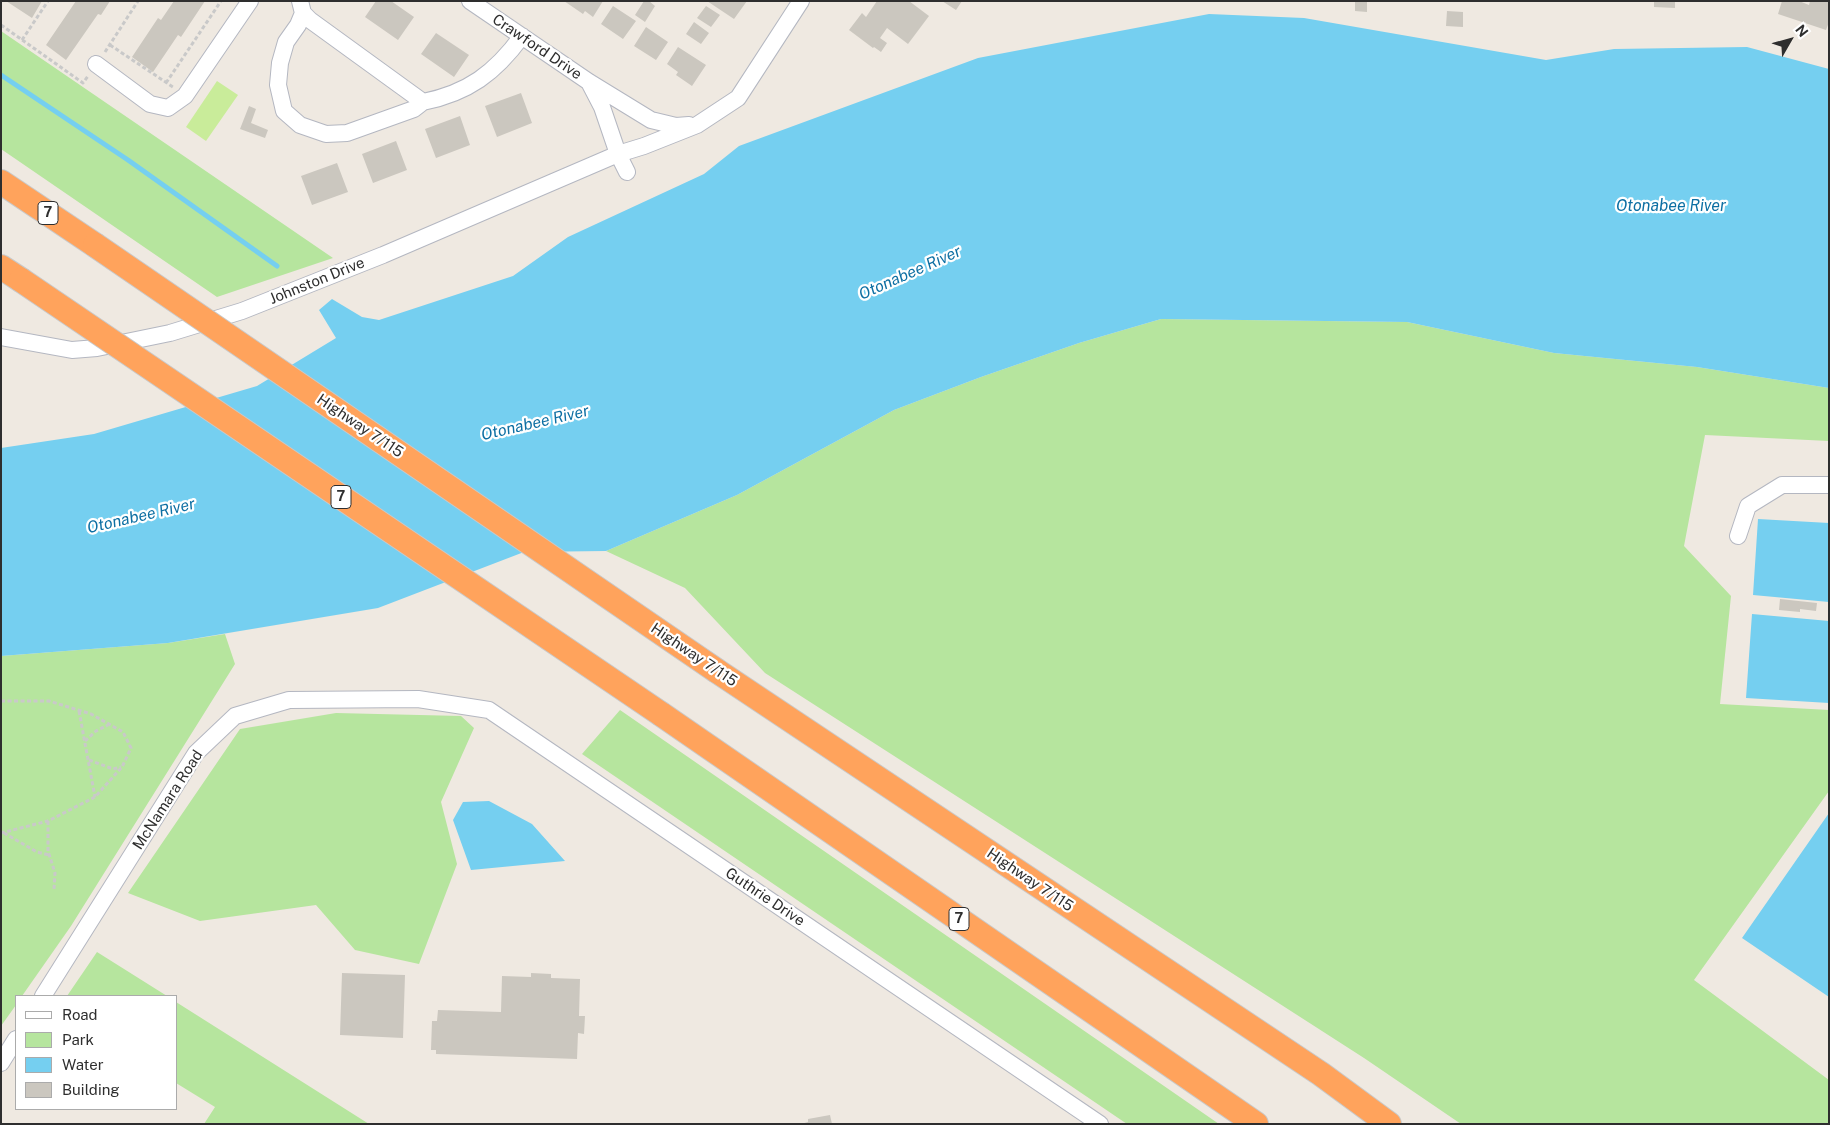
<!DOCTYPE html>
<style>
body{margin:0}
#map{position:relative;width:1830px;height:1125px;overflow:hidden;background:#efe9e1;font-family:"Public Sans",sans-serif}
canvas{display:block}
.frame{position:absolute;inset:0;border:2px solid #2e2e2e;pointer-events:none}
.legend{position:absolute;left:15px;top:995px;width:162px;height:115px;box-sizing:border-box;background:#fff;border:1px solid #ababab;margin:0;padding:6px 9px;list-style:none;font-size:15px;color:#2e2e2e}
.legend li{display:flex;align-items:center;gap:10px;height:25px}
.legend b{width:25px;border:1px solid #ababab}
.north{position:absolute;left:1765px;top:15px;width:50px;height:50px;-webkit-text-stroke:4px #fff;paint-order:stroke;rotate:52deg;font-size:14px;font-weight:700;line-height:20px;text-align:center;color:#2e2e2e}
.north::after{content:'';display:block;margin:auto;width:18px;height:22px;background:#2e2e2e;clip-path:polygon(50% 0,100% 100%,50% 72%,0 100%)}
</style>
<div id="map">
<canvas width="1830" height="1125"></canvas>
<div class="frame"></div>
<ul class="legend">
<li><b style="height:6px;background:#fff"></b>Road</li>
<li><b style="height:14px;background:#b6e59e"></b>Park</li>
<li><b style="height:14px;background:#75cff0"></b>Water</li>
<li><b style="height:14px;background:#cbc7bf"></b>Building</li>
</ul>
<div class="north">N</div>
</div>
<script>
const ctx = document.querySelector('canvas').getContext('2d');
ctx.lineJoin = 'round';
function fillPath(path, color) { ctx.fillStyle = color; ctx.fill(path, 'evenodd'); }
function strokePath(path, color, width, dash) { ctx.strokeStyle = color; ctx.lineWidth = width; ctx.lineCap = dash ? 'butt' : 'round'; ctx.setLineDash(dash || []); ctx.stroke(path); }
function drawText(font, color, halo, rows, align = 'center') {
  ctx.font = font + ' "Public Sans",sans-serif'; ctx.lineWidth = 4.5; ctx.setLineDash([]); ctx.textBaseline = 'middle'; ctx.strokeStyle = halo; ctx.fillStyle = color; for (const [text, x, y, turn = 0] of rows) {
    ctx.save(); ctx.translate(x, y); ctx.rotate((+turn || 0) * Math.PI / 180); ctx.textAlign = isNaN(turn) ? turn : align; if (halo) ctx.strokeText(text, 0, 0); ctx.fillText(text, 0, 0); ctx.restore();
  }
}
const green = new Path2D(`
 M1 31 333 258 217 297 1 149Z
 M1161 319 1407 322 1554 353 1697 367 1829 388V441L1705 435 1684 546 1731 596 1720 704 1829 710V791L1694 980 1829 1080V1124H1461L1364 1058 765 673 685 588 606 551 737 495 894 410 981 377 1079 343Z
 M225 634 235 664 71 926 22 996H16V1005L1 1026V656L168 643Z
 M620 710 1219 1124H1127L582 754Z
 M336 713 461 716 474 728 441 802 457 864 419 964 355 950 316 905 200 921 128 893 240 729Z
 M97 952 167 996H67Z
 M176 1002 369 1124H204L215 1107 176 1083Z`);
const pitch = new Path2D(`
 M217 81 238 95 206 141 186 127Z`);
const water = new Path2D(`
 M1209 14 1304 18 1546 60 1614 49 1747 47 1829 69V388L1697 367 1554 353 1407 322 1161 319 1079 343 981 377 894 410 737 495 606 551 524 552 378 608 168 643 1 656V448L94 434 257 386 336 338 319 310 332 299 362 317 379 320 513 276 568 237 704 174 739 146 978 58Z
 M1758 519 1829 523V602L1753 595Z
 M1752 614 1829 621V703L1746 698Z
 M489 801 532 824 565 861 471 870 453 820 463 802Z
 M1829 813V997L1742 938Z`);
const stream = new Path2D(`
 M1 75 128 160 277 266`);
const building = new Path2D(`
 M6 1H42L32 18Z
 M76 1H110L101 15 98 14 66 60 46 45Z
 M174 1H205L181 37 178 35 153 72 132 57 158 18 161 20Z
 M376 1H391L414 17 398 40 365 17Z
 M564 1H603L593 17 585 11 583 14Z
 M644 1H649L655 6 645 22 635 15Z
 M707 1H747L734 19Z
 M877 1H909L929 16 908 44 887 28 880 38 887 43 881 52 874 47 873 48 849 30 862 13 866 17Z
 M942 1H962L956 10Z
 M1355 1H1367V12L1355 11Z
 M1654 1H1675V8L1654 7Z
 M1782 1H1799L1809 5 1810 1H1829V22L1826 30 1778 14Z
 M613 6 636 21 623 39 601 24Z
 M706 6 720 15 711 27 697 18Z
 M1447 11 1463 12V27L1446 26Z
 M694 22 709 33 701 44 686 34Z
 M646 27 668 42 656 60 634 46Z
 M436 33 469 55 454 77 421 54Z
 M678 47 706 65 692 86 676 75 678 72 667 64Z
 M521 93 532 123 497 137 485 106Z
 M249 106 256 109 251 123 268 130 265 138 240 129Z
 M460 116 470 145 436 158 425 129Z
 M396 141 407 170 373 183 362 154Z
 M337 163 348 192 312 205 301 176Z
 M1780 599 1817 603 1816 611 1800 609V612L1779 610Z
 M342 973 405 975 403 1038 340 1035Z
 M531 973 551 974V978L580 979 579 1016H585L584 1034 578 1033 577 1059 436 1054V1050H431L432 1021H437L438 1010 501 1012 502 976 531 977Z
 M830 1115 832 1124H801L808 1122V1119Z`);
const path = new Path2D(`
 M1 25 83 83 88 76
 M22 40 48 1
 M110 45 173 87
 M105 52 138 1
 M166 83 221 1
 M1 701H49L91 714 123 732 131 748 122 767 95 797 48 821 1 833
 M79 711 95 797
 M85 741 96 731 108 725
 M89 760 113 769 121 767
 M48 821V851L55 873 54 889
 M4 833 37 852 49 855`);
const minor = new Path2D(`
 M300 1 303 13 310 20 423 102C468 93 495 73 522 36
 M470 1 589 82 651 120 676 126 689 125
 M303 13 298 25 286 42 280 63 278 85 284 111 300 125 326 134 347 133 414 109 423 102
 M96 64 150 104 168 108 185 96 250 1
 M589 82 602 107 618 154 627 172
 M1 337 72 350 97 348 170 333 242 311 383 255 618 154 644 146 697 125 738 98 801 1
 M1738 536 1748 506 1782 485H1829
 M43 996 196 753 235 716 289 700 418 699 489 710 1100 1124
 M1 1063 16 1039`);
const highway = new Path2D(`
 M1 182 95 245
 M1 267 21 280
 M717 671 1321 1074 1389 1124
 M661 714 1256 1124`);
const highwayBridge = new Path2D(`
 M95 245 717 671
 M21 280 661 714`);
const shields = [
 [48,213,20],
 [341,497,20],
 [959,919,20]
];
const shieldNames = [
 ["7",48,213],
 ["7",341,497],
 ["7",959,919]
];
const streetNames = [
 ["Crawford Drive",537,47,34],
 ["Johnston Drive",317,281,-22],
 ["Highway 7/115",360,426,34],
 ["Highway 7/115",694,655,34],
 ["McNamara Road",168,800,-57],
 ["Highway 7/115",1030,880,34],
 ["Guthrie Drive",765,897,34]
];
const waterNames = [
 ["Otonabee River",1671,206],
 ["Otonabee River",910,273,-24],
 ["Otonabee River",535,423,-13],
 ["Otonabee River",141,516,-13]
];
fillPath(green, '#b6e59e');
fillPath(pitch, '#c9ec9a');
fillPath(water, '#75cff0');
strokePath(stream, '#75cff0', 5);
fillPath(building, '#cbc7bf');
strokePath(minor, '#b4b7c1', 18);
strokePath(highway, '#c9c9c9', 26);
strokePath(path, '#c9c9c9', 3, [4, 2.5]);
strokePath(minor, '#fff', 16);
strokePath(highway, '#ffa35c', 24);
strokePath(highwayBridge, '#c9c9c9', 26, []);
strokePath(highwayBridge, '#ffa35c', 24);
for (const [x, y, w] of shields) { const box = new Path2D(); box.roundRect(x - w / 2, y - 11.5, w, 23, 4); ctx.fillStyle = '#fff'; ctx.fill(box); strokePath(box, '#2e2e2e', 1); }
drawText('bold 14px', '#2e2e2e', null, shieldNames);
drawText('15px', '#2e2e2e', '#fff', streetNames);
drawText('italic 16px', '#0d6fa3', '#fff', waterNames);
</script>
